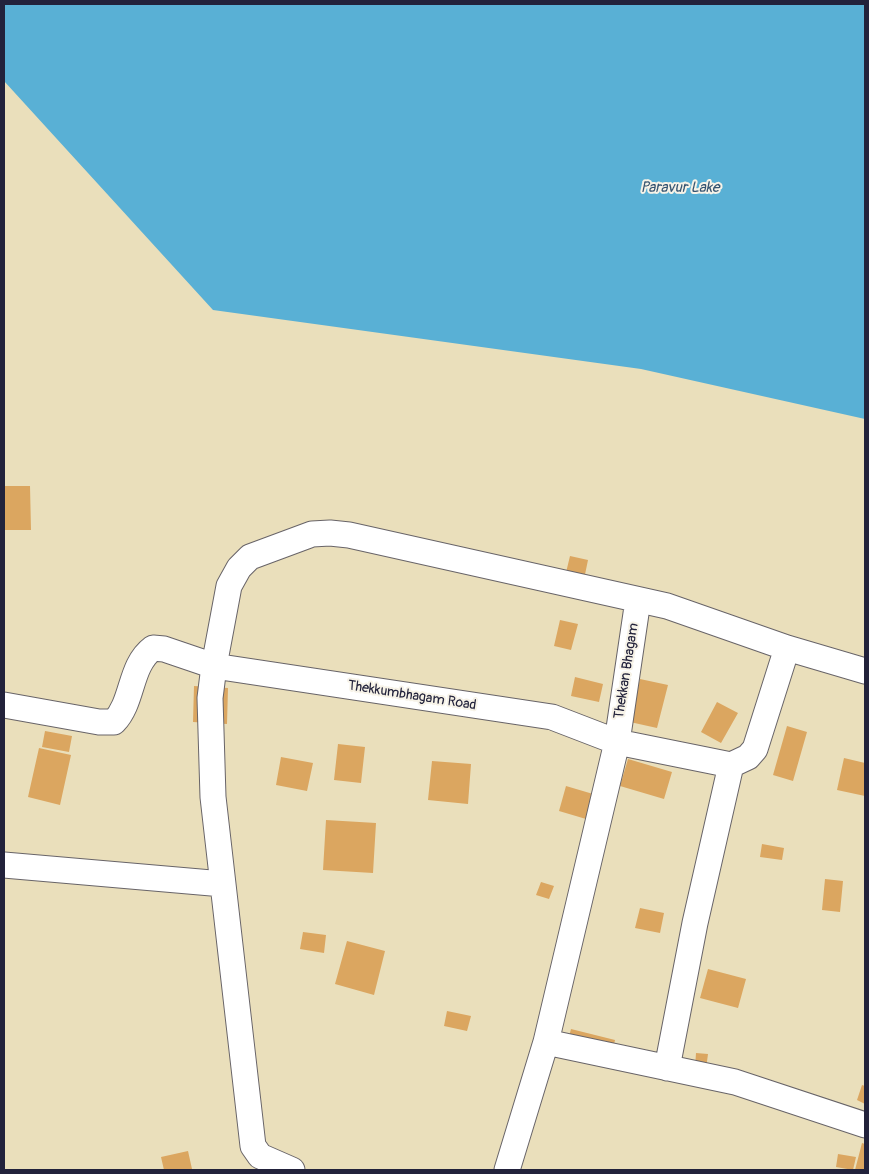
<!DOCTYPE html>
<style>
body{margin:0}
#map{position:relative;width:869px;height:1174px;overflow:hidden;background:#eadfbb;font-family:Pangolin,sans-serif}
canvas{display:block}
.frame{position:absolute;inset:0;border:5px solid #22223b;pointer-events:none}
</style>
<div id="map">
<canvas width="869" height="1174"></canvas>
<div class="frame"></div>
</div>
<script>
const ctx = document.querySelector('canvas').getContext('2d');
ctx.lineJoin = 'round';
function fillPath(path, color) { ctx.fillStyle = color; ctx.fill(path, 'evenodd'); }
function strokePath(path, color, width, dash) { ctx.strokeStyle = color; ctx.lineWidth = width; ctx.lineCap = dash ? 'butt' : 'round'; ctx.setLineDash(dash || []); ctx.stroke(path); }
function drawText(font, color, halo, rows, align = 'center') {
  ctx.font = font + ' Pangolin,sans-serif'; ctx.lineWidth = 4; ctx.setLineDash([]); ctx.textBaseline = 'middle'; ctx.strokeStyle = halo; ctx.fillStyle = color; for (const [text, x, y, turn = 0] of rows) {
    ctx.save(); ctx.translate(x, y); ctx.rotate((+turn || 0) * Math.PI / 180); ctx.textAlign = isNaN(turn) ? turn : align; if (halo) ctx.strokeText(text, 0, 0); ctx.fillText(text, 0, 0); ctx.restore();
  }
}
const water = new Path2D(`
 M4 4H865V419L641 369 213 310 4 81Z`);
const building = new Path2D(`
 M4 486H30L31 530H4Z
 M570 556 588 560 582 589 563 585Z
 M560 620 578 624 571 650 554 646Z
 M575 677 603 684 599 702 571 696Z
 M640 679 668 685 657 728 630 722Z
 M194 686 228 688 227 724 193 722Z
 M717 702 738 713 721 743 701 732Z
 M787 726 807 732 793 781 773 775Z
 M45 731 72 736 69 752 42 747Z
 M338 744 365 747 361 783 334 780Z
 M39 748 71 755 60 805 28 797Z
 M281 757 313 763 307 791 276 785Z
 M844 758 865 763V796L837 790Z
 M628 759 672 772 664 799 620 786Z
 M432 761 471 764 468 804 428 800Z
 M566 786 593 794 586 819 559 811Z
 M326 820 376 823 373 873 323 870Z
 M762 844 784 848 782 860 760 857Z
 M825 879 843 881 840 912 822 910Z
 M541 882 554 886 549 899 536 895Z
 M640 908 664 913 660 933 635 928Z
 M303 932 326 935 324 953 300 949Z
 M347 941 385 951 374 995 335 984Z
 M708 969 746 979 738 1008 700 998Z
 M447 1011 471 1016 467 1031 444 1026Z
 M571 1029 615 1040 610 1063 565 1052Z
 M696 1053 708 1054 706 1069 695 1068Z
 M862 1085 865 1086V1104L857 1100Z
 M862 1143 865 1144V1170H855Z
 M188 1151 192 1169 164 1170 161 1157Z
 M838 1154 856 1157 853 1170 836 1167Z`);
const minor = new Path2D(`
 M4 705 99 722H114C134 701 129 666 153 648L164 649 214 666 552 717 617 742 731 765 748 757 755 749 787 648
 M4 865 223 884
 M546 1042 735 1082 865 1125
 M667 1068 695 923 731 765
 M292 1170 260 1156 253 1146 213 797 210 698 214 666 229 586 239 568 250 557 312 534 330 533 349 535 667 606 787 648 865 671
 M507 1170 546 1042 617 742 638 600`);
const streetNames = [
 ["Thekkan Bhagam",627,671,-81],
 ["Thekkumbhagam Road",412,696,9]
];
const waterNames = [
 ["Paravur Lake",680,188]
];
fillPath(water, '#59b0d5');
fillPath(building, '#dba660');
strokePath(minor, '#686468', 27);
strokePath(minor, '#fff', 25);
drawText('14px', '#22223b', '#f7f3e8', streetNames);
drawText('italic 15px', '#355471', '#f7f3e8', waterNames);
</script>
